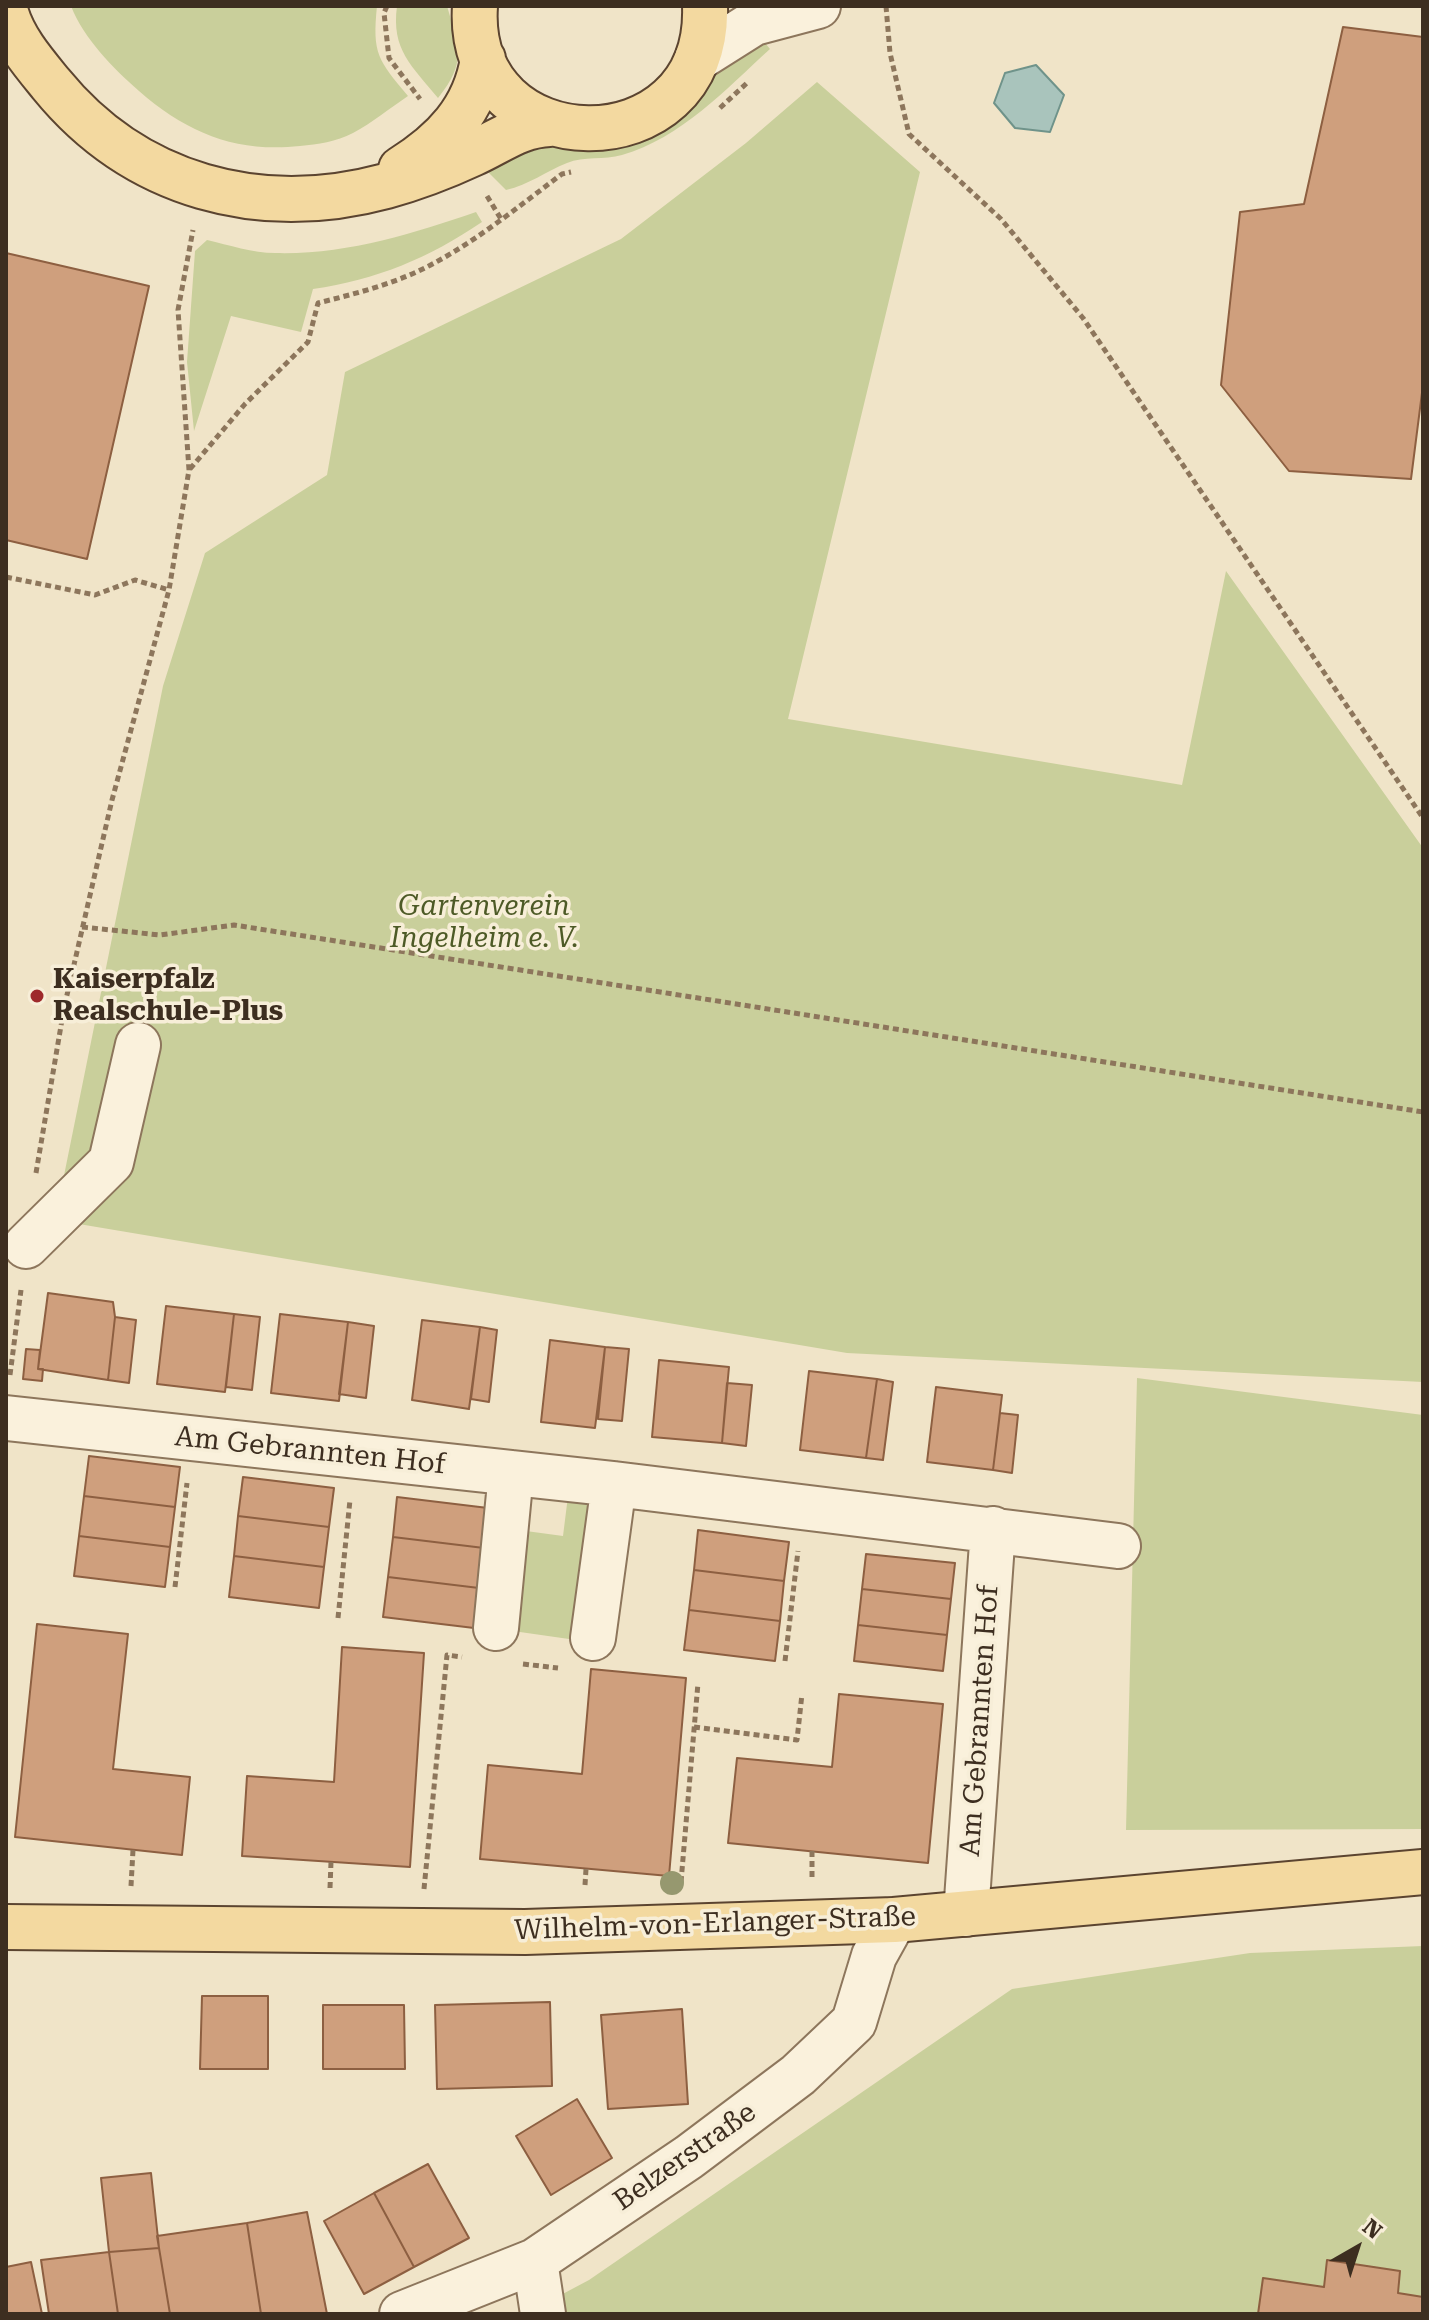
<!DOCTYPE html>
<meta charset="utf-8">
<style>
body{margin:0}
#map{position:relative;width:1429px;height:2320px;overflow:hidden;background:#f0e4c8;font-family:"Roboto Serif",serif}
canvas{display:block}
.frame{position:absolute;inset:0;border:8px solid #3d2e20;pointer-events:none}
.north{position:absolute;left:1317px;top:2208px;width:80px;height:80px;-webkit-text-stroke:6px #f7eed8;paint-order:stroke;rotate:39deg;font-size:22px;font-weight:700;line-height:32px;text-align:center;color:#3d2e20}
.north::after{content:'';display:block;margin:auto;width:28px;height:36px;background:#3d2e20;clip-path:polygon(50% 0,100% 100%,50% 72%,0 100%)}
</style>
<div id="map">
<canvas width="1429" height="2320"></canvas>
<div class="frame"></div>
<div class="north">N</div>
</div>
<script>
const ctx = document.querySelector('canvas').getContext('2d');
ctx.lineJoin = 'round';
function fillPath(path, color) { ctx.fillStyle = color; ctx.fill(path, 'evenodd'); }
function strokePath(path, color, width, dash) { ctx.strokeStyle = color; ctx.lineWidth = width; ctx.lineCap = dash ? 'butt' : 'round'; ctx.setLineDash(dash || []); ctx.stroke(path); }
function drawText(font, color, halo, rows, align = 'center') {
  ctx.font = font + ' "Roboto Serif",serif'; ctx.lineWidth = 7; ctx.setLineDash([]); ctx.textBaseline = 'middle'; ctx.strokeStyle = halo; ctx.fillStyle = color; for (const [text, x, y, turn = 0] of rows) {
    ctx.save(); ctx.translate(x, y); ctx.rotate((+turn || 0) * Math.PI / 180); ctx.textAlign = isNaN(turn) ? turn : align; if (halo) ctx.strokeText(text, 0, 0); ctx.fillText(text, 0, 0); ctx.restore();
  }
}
const green = new Path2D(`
 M71 6H377C372 54 378 60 408 96 390 108 372 123 353 133 336 142 318 144 300 146 236 153 187 133 139 91 113 68 84 39 71 6Z
 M397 6H447C459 48 467 62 438 98 412 66 391 50 397 6Z
 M765 43 770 49C726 89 681 138 622 155 604 160 584 156 567 163 546 171 529 185 506 190L485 169 499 160 544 145 586 150 634 142 725 59 750 53Z
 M817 82 920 172 788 719 1182 785 1226 571 1423 848V1382L847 1353 55 1220 163 686 205 553 327 475 345 372 621 239 746 143Z
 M476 212 482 222C429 258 376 280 313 289L301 332 231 316 194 431 187 362 195 251 207 240C229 245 253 253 275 253 345 255 412 234 476 212Z
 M1137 1378 1423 1415V1829L1126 1830Z
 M568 1496 595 1500 576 1640 513 1631 526 1531 563 1536Z
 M1423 1946V2314H525L589 2280 1012 1989 1250 1953Z`);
const water = new Path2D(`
 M1036 65 1064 95 1050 132 1015 128 994 103 1005 73Z`);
const building = new Path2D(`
 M1343 27 1423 37V385L1411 479 1289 471 1221 385 1240 212 1304 204Z
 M6 253 149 286 87 559 6 540Z
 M48 1293 113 1302 115 1317 108 1380 38 1369Z
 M166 1306 234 1314 225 1392 157 1384Z
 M234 1314 260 1317 252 1390 226 1387Z
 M280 1314 348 1322 339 1401 271 1393Z
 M115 1317 136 1320 129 1383 108 1380Z
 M422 1320 480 1327 469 1409 412 1400Z
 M348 1322 374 1326 366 1398 339 1394Z
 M480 1327 497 1330 489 1402 471 1399Z
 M550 1340 605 1347 595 1428 541 1422Z
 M605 1347 629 1349 622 1421 598 1419Z
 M26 1349 40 1350 38 1369H43L42 1381 23 1379Z
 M659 1360 729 1367 722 1443 652 1437Z
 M809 1371 877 1379 866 1458 800 1450Z
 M877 1379 893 1382 883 1460 866 1458Z
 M727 1383 752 1385 746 1446 722 1443Z
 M936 1387 1002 1395 993 1470 927 1462Z
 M1000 1413 1018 1415 1012 1473 993 1470Z
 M89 1456 180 1467 175 1507 84 1496Z
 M243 1477 334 1488 329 1527 238 1516Z
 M84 1496 175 1507 170 1547 79 1536Z
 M397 1497 488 1508 484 1548 393 1537Z
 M238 1516 329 1527 324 1567 234 1556Z
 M698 1530 789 1542 784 1581 694 1570Z
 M79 1536 170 1547 165 1587 74 1576Z
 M393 1537 484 1548 479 1588 388 1577Z
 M866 1554 955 1563 951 1599 862 1589Z
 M234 1556 324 1567 319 1608 229 1597Z
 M694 1570 784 1581 780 1621 689 1610Z
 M388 1577 479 1588 474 1628 383 1617Z
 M862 1589 951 1599 947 1635 858 1625Z
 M689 1610 780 1621 775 1661 684 1650Z
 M37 1624 128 1634 113 1769 190 1777 182 1855 15 1837Z
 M858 1625 947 1635 943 1671 854 1661Z
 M342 1647 424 1653 410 1867 242 1856 247 1776 334 1782Z
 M591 1669 686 1678 669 1876 480 1859 488 1765 582 1774Z
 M839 1694 943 1704 928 1863 728 1843 737 1758 832 1767Z
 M202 1996H268V2069H200Z
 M550 2002 552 2086 437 2089 435 2005Z
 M323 2005H404L405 2069H323Z
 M682 2009 688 2104 608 2109 601 2015Z
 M577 2099 612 2158 551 2195 516 2136Z
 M428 2164 469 2238 414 2267 374 2193Z
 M151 2173 159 2248 109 2252 101 2178Z
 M374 2193 414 2267 364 2294 324 2221Z
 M307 2212 327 2314H261L247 2223Z
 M247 2223 261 2314H170L157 2236Z
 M159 2248 170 2314H118L109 2252Z
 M109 2252 118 2314H49L41 2260Z
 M1327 2260 1400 2271 1398 2293 1423 2297V2314H1258L1263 2278 1324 2287Z
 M31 2262 42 2314H6V2267Z`);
const path = new Path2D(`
 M387 6 384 13 389 58 420 99
 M886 6 890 53 909 134 1001 219 1083 318 1423 818
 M720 108 748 82
 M487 196 501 219
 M190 469 245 404 308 342 318 303C350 295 382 287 412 274 466 250 515 209 562 174L571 172
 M6 577 95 595 135 580 169 590
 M82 927 160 935 234 925 1423 1112
 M36 1173 64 1008 112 800 169 590 189 470 178 310 193 230
 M10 1375 21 1290
 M175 1587 187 1483
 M338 1618 350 1500
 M785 1661 798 1551
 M523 1664 558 1668
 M694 1727 797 1740 802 1694
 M812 1851V1878
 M681 1882 698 1683
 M585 1885 586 1869
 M131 1886 133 1850
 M330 1888 331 1862
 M424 1889 447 1655 462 1657`);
const minor = new Path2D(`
 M697 59 754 23 818 6
 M26 1246 111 1162 138 1045
 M6 1418 614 1484 1118 1546
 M496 1628 511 1473
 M593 1638 614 1484
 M966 1914 993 1529
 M535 2261 543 2314
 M402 2314 535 2261 689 2157 798 2075 854 2022 874 1956 894 1920`);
const major = new Path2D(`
 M475 6C464 166 711 172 705 6
 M6 13C14 40 33 62 51 84 135 187 260 220 386 186 415 178 444 167 472 154 499 142 519 125 550 124
 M401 169C444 142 475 110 483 59
 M6 1927 525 1932 894 1920 1423 1872`);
const trees = [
 [672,1883]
];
const markers = [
 [37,996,8,"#9e2a2b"]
];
const parkNames = [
 ["Gartenverein",484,907],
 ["Ingelheim e. V.",484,939]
];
const poiNames = [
 ["Kaiserpfalz",53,980],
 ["Realschule-Plus",53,1012]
];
const streetNames = [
 ["Am Gebrannten Hof",310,1451,6],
 ["Am Gebrannten Hof",980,1721,-86],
 ["Wilhelm-von-Erlanger-Straße",715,1924,-2],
 ["Belzerstraße",685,2157,-35]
];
fillPath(green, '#c9cf9b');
fillPath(water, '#a9c4bc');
strokePath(water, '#6f938a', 2);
fillPath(building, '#cf9f7d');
strokePath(building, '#8d5f41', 2);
strokePath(minor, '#8d765c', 48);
strokePath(major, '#5b4430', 48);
strokePath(path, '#8d765c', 5, [6, 4]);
strokePath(minor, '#faf1dc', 44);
strokePath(major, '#f3d9a0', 44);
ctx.fillStyle = '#96986f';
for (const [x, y] of trees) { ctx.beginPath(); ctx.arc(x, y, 12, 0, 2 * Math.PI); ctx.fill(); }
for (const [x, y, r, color] of markers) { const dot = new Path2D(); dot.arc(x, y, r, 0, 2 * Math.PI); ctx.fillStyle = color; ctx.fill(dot); strokePath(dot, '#f7eed8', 3); }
drawText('italic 28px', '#4d5a26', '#f7eed8', parkNames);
drawText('bold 28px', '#3d2e20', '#f7eed8', poiNames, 'left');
drawText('28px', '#3d2e20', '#f7eed8', streetNames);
</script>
